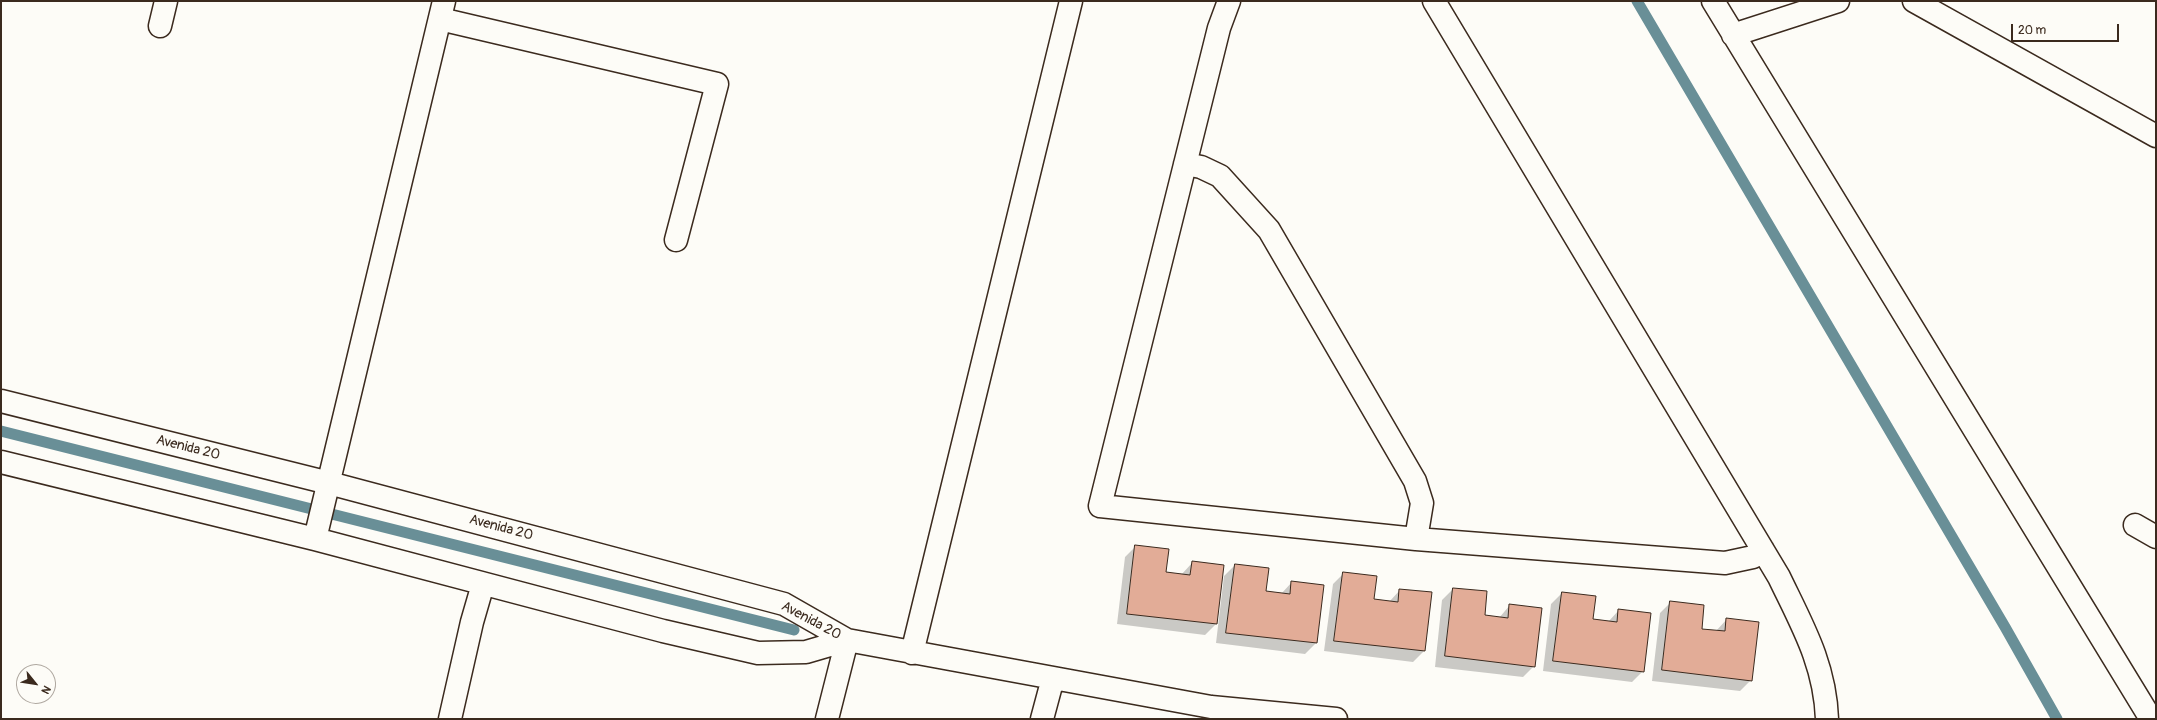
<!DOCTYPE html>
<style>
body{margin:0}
#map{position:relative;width:2157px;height:720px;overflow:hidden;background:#fdfcf7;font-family:Pangolin,sans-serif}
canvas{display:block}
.frame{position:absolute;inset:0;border:2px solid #3b2a1e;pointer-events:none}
.north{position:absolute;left:16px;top:664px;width:40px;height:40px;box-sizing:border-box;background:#fdfcf7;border:1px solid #afa8a0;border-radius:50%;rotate:120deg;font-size:11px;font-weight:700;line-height:16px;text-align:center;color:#3b2a1e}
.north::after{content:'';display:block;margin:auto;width:14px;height:18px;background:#3b2a1e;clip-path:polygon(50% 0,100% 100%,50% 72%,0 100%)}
.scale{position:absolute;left:2011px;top:24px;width:108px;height:18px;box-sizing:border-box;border:2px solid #3b2a1e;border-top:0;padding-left:5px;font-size:12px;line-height:14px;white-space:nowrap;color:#3b2a1e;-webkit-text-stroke:3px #fdfcf7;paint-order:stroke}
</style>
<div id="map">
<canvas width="2157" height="720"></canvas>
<div class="frame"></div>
<div class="north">N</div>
<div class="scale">20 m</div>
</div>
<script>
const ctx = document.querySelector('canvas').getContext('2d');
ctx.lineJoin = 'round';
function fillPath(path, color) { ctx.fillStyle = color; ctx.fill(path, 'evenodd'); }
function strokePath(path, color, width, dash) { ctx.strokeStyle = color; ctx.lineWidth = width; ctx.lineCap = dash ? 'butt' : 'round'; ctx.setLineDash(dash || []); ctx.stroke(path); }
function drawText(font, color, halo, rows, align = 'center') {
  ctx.font = font + ' Pangolin,sans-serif'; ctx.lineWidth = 3; ctx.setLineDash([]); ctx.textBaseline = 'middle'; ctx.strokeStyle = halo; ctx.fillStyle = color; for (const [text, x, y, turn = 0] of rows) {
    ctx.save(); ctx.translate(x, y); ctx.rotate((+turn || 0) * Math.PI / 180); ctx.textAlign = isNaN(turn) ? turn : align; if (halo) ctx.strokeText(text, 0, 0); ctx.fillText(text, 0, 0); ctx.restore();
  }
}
const shadow = new Path2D(`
 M1136 546 1165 573 1181 575 1192 563 1217 623 1205 635 1117 624 1125 557Z
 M1235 565 1265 592 1281 594 1292 582 1323 585 1316 643 1305 654 1216 643 1224 576Z
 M1344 573 1373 600 1389 602 1400 590 1424 651 1413 662 1324 651 1333 584Z
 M1453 589 1483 616 1499 618 1510 605 1534 666 1523 677 1435 667 1442 600Z
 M1562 593 1592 620 1608 622 1619 610 1643 671 1632 682 1543 671 1551 604Z
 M1671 602 1700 630 1716 631 1727 619 1751 680 1740 691 1652 681 1660 613Z`);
const stream = new Path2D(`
 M1637 1 2005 627 2057 719
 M1 431 794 630`);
const building = new Path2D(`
 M1135 545 1169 549 1166 572 1190 575 1192 561 1224 565 1217 624 1127 614Z
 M1235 564 1269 568 1266 591 1290 594 1291 581 1324 585 1317 643 1226 633Z
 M1343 572 1377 576 1374 599 1398 602 1399 589 1432 592 1425 651 1334 641Z
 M1453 588 1487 591 1485 615 1508 618 1509 604 1542 608 1535 667 1445 656Z
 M1562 592 1596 596 1593 619 1617 622 1618 609 1651 613 1644 672 1553 661Z
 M1670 601 1704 605 1702 629 1725 631 1726 618 1759 622 1752 681 1662 670Z`);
const street = new Path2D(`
 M1229 1 1219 28 1100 506 1416 539 1725 563 1753 557 1763 550
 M1434 1 1779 577C1802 625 1825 664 1827 719
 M1713 1 2151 719
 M1914 1 2156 136
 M440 19 717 84 676 240
 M160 26 166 1
 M1733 35 1838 1
 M1185 164 1201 167 1220 176 1269 230 1415 481 1422 503 1416 539
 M1 401 329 483 784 604 847 640 1211 707 1336 719
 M1 462 315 539 663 631 758 653 806 652 847 640
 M2135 525 2156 537
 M315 539 444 1
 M912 653 1071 1
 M450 719 472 622 483 584
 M827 719 847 640
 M1042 719 1053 678`);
const streetNames = [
 ["Avenida 20",188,448,14],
 ["Avenida 20",501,528,15],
 ["Avenida 20",811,621,28]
];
fillPath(shadow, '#0003');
strokePath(stream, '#698f97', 11);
fillPath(building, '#e2ac97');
strokePath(building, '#3b2a1e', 1);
strokePath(street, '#3b2a1e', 25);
strokePath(street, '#fdfcf7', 22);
drawText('14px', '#3b2a1e', '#fdfcf7', streetNames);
</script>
